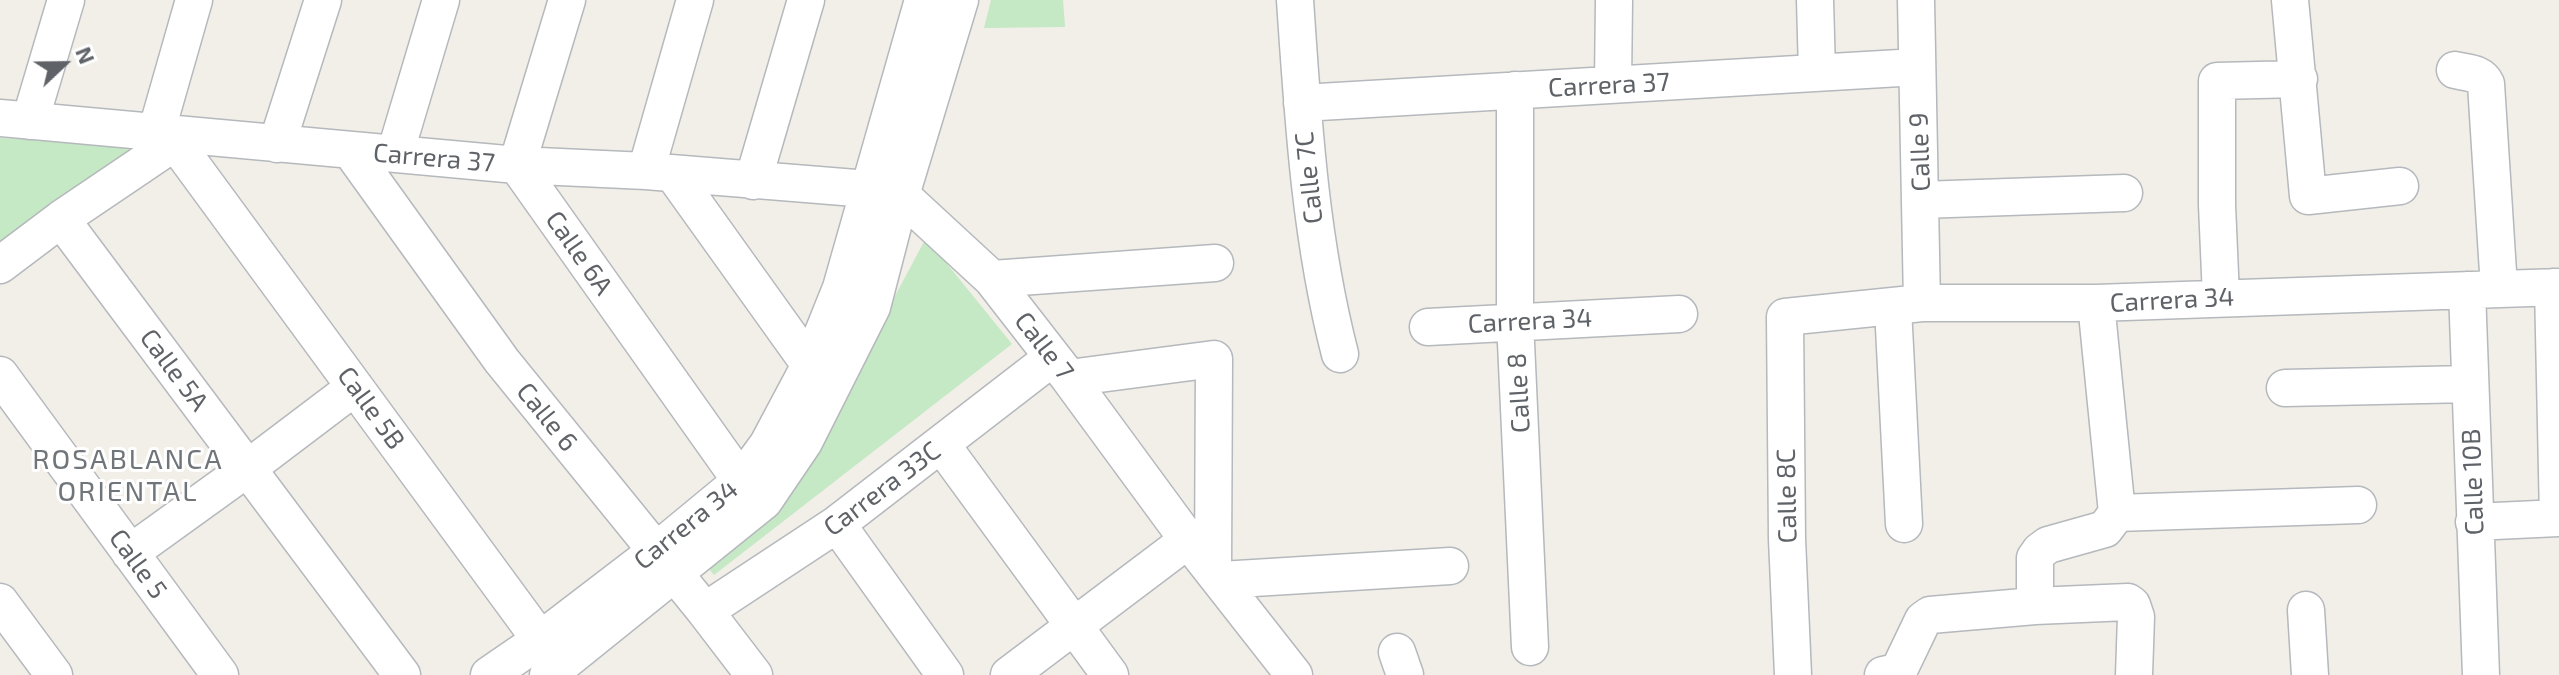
<!DOCTYPE html>
<style>
body{margin:0}
#map{position:relative;width:2559px;height:675px;overflow:hidden;background:#f1efe8;font-family:"Exo 2",sans-serif}
canvas{display:block}
.north{position:absolute;left:24px;top:24px;width:80px;height:80px;-webkit-text-stroke:6px #fff;paint-order:stroke;rotate:68deg;font-size:22px;font-weight:700;line-height:32px;text-align:center;color:#5f6368}
.north::after{content:'';display:block;margin:auto;width:28px;height:36px;background:#5f6368;clip-path:polygon(50% 0,100% 100%,50% 72%,0 100%)}
</style>
<div id="map">
<canvas width="2559" height="675"></canvas>
<div class="north">N</div>
</div>
<script>
const ctx = document.querySelector('canvas').getContext('2d');
ctx.lineJoin = 'round';
function fillPath(path, color) { ctx.fillStyle = color; ctx.fill(path, 'evenodd'); }
function strokePath(path, color, width, dash) { ctx.strokeStyle = color; ctx.lineWidth = width; ctx.lineCap = dash ? 'butt' : 'round'; ctx.setLineDash(dash || []); ctx.stroke(path); }
function drawText(font, color, halo, rows, align = 'center') {
  ctx.font = font + ' "Exo 2",sans-serif'; ctx.lineWidth = 6; ctx.setLineDash([]); ctx.textBaseline = 'middle'; ctx.strokeStyle = halo; ctx.fillStyle = color; for (const [text, x, y, turn = 0] of rows) {
    ctx.save(); ctx.translate(x, y); ctx.rotate((+turn || 0) * Math.PI / 180); ctx.textAlign = isNaN(turn) ? turn : align; if (halo) ctx.strokeText(text, 0, 0); ctx.fillText(text, 0, 0); ctx.restore();
  }
}
const green = new Path2D(`
 M991 0H1063L1065 27 984 28Z
 M0 138 145 144 0 244Z
 M926 238 1012 344 714 575 703 561 849 382Z`);
const minor = new Path2D(`
 M567 0 517 165 741 481
 M1295 0C1303 119 1310 238 1340 354
 M1815 0 1817 73
 M1916 0 1922 303
 M2290 0 2308 196 2400 186
 M2455 70C2466 73 2481 72 2486 84L2499 288
 M1613 84 1614 0
 M1515 90V321L1530 647
 M1302 103 1917 67
 M0 118 517 165 646 171 868 189 901 195
 M30 121 66 0
 M156 133 194 0
 M175 142 553 657
 M277 144 323 0
 M351 151 502 361 705 611 754 675
 M395 154 441 0
 M646 171 695 0
 M674 175 810 365
 M753 181 806 0
 M901 195 992 279 1069 378 1188 540 1294 675
 M1921 200 2124 193
 M61 219 402 675
 M0 265 61 219 175 142 176 134
 M992 279 1215 263
 M2553 287 2558 518
 M2467 290 2481 675
 M2221 297 2217 205V81L2299 79
 M2096 303 2117 513
 M1893 308 1904 524
 M1428 327 1679 314
 M0 375 220 675
 M1069 378 1214 359 1213 570
 M2285 388 2470 384
 M941 444 1110 675
 M2117 513 2358 505
 M2474 522 2559 518
 M837 524 945 675
 M130 553 248 468 355 387
 M1221 580 1450 566
 M0 602 54 675
 M2035 606V558L2040 551 2048 545 2105 529 2117 513
 M2306 610 2310 675
 M705 611 837 524 1052 358
 M1397 652 1405 675
 M489 675 540 640 655 552 741 481 768 444 810 365 841 288 923 0
 M548 675 764 501 804 442 872 307 901 195 960 0
 M1009 675 1188 540
 M1793 675 1787 539 1785 317 1922 303H2096L2559 287
 M1883 675 1896 672 1900 668 1923 620 1930 615 2035 606 2128 602 2132 605 2136 617 2134 675`);
const streetNames = [
 ["Carrera 37",1609,85,-3],
 ["Calle 9",1920,152,-92],
 ["Carrera 37",434,158,5],
 ["Calle 7C",1309,178,-96],
 ["Calle 6A",579,253,55],
 ["Carrera 34",2172,300,-3],
 ["Carrera 34",1530,321,-3],
 ["Calle 7",1044,346,52],
 ["Calle 5A",174,370,53],
 ["Calle 8",1519,393,-93],
 ["Calle 5B",371,408,54],
 ["Calle 6",547,417,51],
 ["Calle 10B",2473,482,-92],
 ["Carrera 33C",882,489,-37],
 ["Calle 8C",1787,496,-91],
 ["Carrera 34",686,525,-39],
 ["Calle 5",138,564,54]
];
const neighbourhoodNames = [
 ["ROSABLANCA",128,460],
 ["ORIENTAL",128,492]
];
fillPath(green, '#c5e8c5');
strokePath(minor, '#b5b8bc', 39);
strokePath(minor, '#fff', 36);
drawText('26px', '#5f6368', '#fff', streetNames);
ctx.letterSpacing = '2px';
drawText('28px', '#70757a', '#fff', neighbourhoodNames);
ctx.letterSpacing = '0px';
</script>
